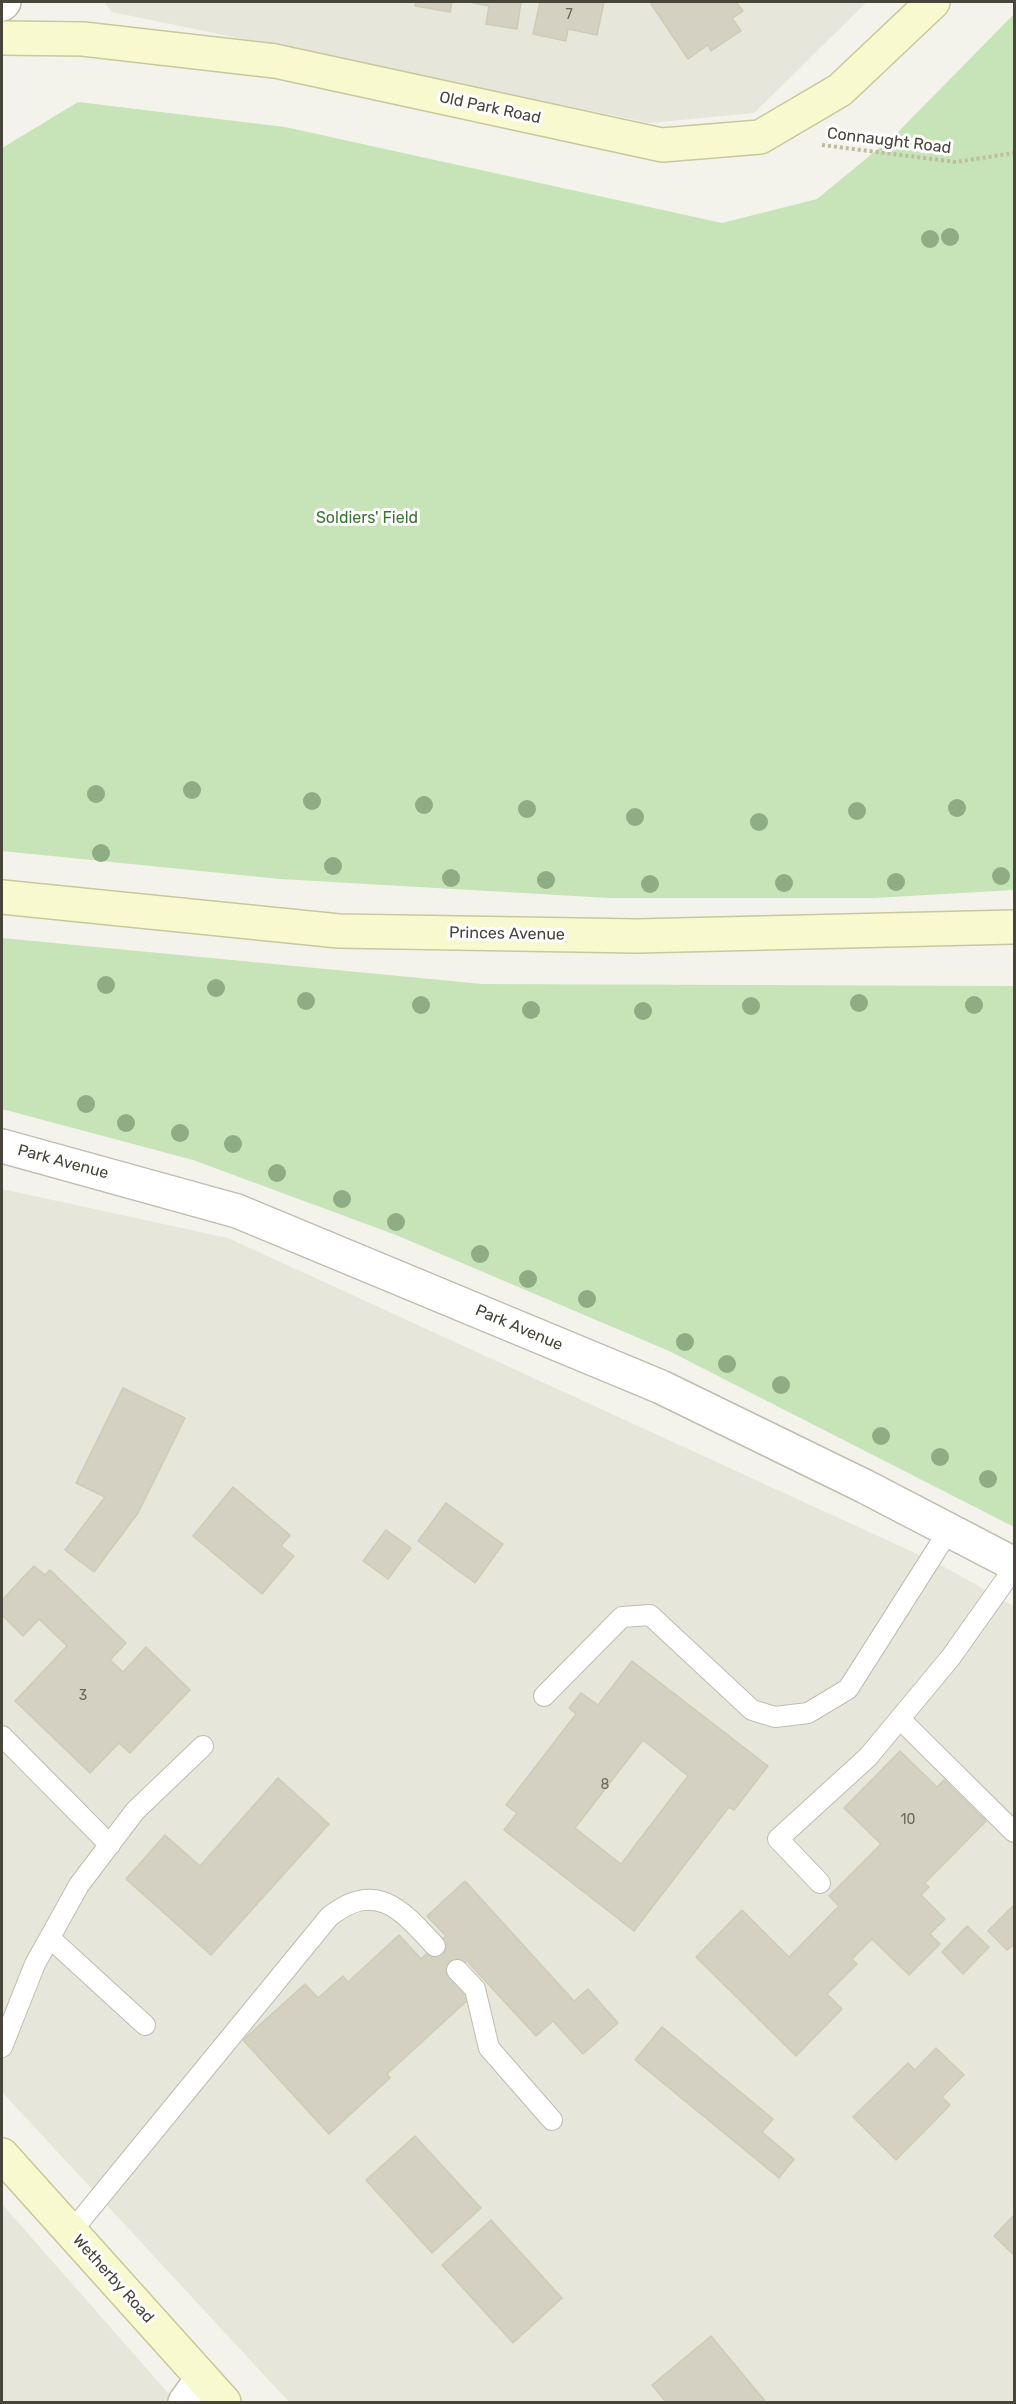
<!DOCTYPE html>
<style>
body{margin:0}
#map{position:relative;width:1016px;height:2404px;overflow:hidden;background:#f4f3eb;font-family:Rubik,sans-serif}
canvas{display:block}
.frame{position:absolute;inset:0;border:3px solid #48453a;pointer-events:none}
</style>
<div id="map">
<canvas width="1016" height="2404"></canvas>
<div class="frame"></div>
</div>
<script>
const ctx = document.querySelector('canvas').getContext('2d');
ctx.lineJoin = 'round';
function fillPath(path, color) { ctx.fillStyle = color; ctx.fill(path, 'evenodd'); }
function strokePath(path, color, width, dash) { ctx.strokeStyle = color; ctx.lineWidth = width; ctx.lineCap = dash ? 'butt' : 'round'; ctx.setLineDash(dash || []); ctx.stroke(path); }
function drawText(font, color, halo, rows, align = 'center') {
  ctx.font = font + ' Rubik,sans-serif'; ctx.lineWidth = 6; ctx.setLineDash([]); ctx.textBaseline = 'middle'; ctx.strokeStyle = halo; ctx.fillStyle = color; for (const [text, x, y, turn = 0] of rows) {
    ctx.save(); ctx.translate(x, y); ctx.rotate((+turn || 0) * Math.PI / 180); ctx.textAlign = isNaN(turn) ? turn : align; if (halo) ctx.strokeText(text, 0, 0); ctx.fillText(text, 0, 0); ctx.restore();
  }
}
const residential = new Path2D(`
 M104 2H867L754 113 650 123 112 12Z
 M2 1189 228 1238 939 1564 1014 1606V2402H289L2 2092Z
 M2 2204 176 2402H2Z`);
const green = new Path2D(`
 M1014 14V890L875 898H609L280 879 2 851V148L78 102 285 127 722 223 817 199 896 134Z
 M2 938 483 984 1014 986V1527L669 1351 396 1235 193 1160 2 1109Z`);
const building = new Path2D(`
 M416 2H452L450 12 415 6Z
 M469 2H521L517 29 486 24 489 6Z
 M540 2H604L597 35 568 29 566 41 533 34Z
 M654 2H736L743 11 732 18 741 31 711 51 708 45 688 59 651 4Z
 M123 1388 185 1418 138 1513 94 1572 65 1550 105 1497 76 1483Z
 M233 1487 290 1535 281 1546 294 1556 262 1594 193 1536Z
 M446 1503 503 1544 475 1583 418 1541Z
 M386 1530 411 1548 388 1579 363 1561Z
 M34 1566 45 1575 50 1570 126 1643 110 1660 123 1672 146 1647 190 1690 130 1753 119 1743 90 1773 15 1701 67 1646 39 1619 23 1636 2 1615V1600Z
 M632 1661 768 1766 734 1810 729 1807 634 1931 504 1830 517 1813 506 1805 576 1714 569 1708 581 1693 598 1705ZM643 1740 688 1776 621 1864 575 1828Z
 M900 1751 937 1787 944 1780 986 1821 925 1883 929 1887 921 1895 945 1919 930 1934 940 1944 909 1975 872 1939 852 1959 857 1964 827 1994 842 2009 796 2056 696 1957 742 1910 789 1957 839 1906 829 1896 881 1844 844 1808Z
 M278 1778 329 1824 211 1955 126 1879 165 1835 200 1866Z
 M465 1881 574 2001 588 1989 618 2023 583 2054 553 2021 536 2036 467 1961 457 1970 471 1997 387 2074 390 2078 329 2134 243 2040 305 1984 318 1998 343 1976 348 1982 399 1935 421 1959 446 1936 427 1916Z
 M1014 1905V1945L1007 1950 988 1931Z
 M967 1926 989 1947 963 1974 942 1952Z
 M662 2027 773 2119 762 2132 794 2159 779 2178 635 2060Z
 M936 2048 964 2075 942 2097 950 2105 896 2160 853 2117 908 2063 915 2070Z
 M415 2136 481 2208 432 2253 366 2180Z
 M1014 2215V2255L994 2236Z
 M491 2220 562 2298 513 2343 442 2265Z
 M711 2336 765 2401 763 2402H666L652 2385Z`);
const path = new Path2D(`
 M822 145 956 162 1014 153`);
const lane = new Path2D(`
 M544 1696 622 1617 650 1615 752 1710 775 1717 808 1713 848 1689 949 1530
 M900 1719 1014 1832
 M2 1736 110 1845
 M820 1883 778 1839 868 1757 951 1657 1014 1568
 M50 1938 145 2025
 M457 1970 475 1989 489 2048 552 2120
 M2 2047 35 1964 79 1885 135 1811 203 1746
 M71 2232 329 1917C376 1879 402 1910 435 1946`);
const street = new Path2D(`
 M2 4 4 2
 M2 1146 237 1211 661 1387 864 1486 1014 1564
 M185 2402 202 2379`);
const secondary = new Path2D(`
 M2 38 83 39 275 61 662 145 760 137 840 90 933 2
 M2 897 339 931 637 936 1014 927
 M2 2155 224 2402`);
const trees = [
 [950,237],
 [930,239],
 [192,790],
 [96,794],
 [312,801],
 [424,805],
 [957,808],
 [527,809],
 [857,811],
 [635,817],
 [759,822],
 [101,853],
 [333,866],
 [1001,876],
 [451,878],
 [546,880],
 [896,882],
 [784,883],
 [650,884],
 [106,985],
 [216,988],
 [306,1001],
 [859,1003],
 [421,1005],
 [974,1005],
 [751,1006],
 [531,1010],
 [643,1011],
 [86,1104],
 [126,1123],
 [180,1133],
 [233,1144],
 [277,1173],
 [342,1199],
 [396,1222],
 [480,1254],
 [528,1279],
 [587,1299],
 [685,1342],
 [727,1364],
 [781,1385],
 [881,1436],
 [940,1457],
 [988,1479]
];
const numberNames = [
 ["7",569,15],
 ["3",83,1696],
 ["8",605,1785],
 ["10",908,1820]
];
const streetNames = [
 ["Old Park Road",490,108,12],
 ["Connaught Road",889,141,7],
 ["Princes Avenue",507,934,1],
 ["Park Avenue",63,1162,15],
 ["Park Avenue",519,1328,23],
 ["Wetherby Road",113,2279,48]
];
const parkNames = [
 ["Soldiers' Field",367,518]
];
fillPath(residential, '#e7e6da');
fillPath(green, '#c7e4b9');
fillPath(building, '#d5d1c2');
strokePath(building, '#cfcbb6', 1.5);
strokePath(lane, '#bfbdaf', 22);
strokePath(street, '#bfbdaf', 36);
strokePath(secondary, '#c9c79c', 36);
strokePath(path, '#bfbba1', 4, [3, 3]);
strokePath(lane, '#fff', 20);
strokePath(street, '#fff', 33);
strokePath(secondary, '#f9f9d0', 33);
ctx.fillStyle = '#8fad85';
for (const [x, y] of trees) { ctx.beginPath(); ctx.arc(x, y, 9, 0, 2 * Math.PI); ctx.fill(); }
drawText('14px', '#6b685c', null, numberNames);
drawText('16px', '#48453a', '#fff', streetNames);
drawText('16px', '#3c7432', '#fff', parkNames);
</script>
